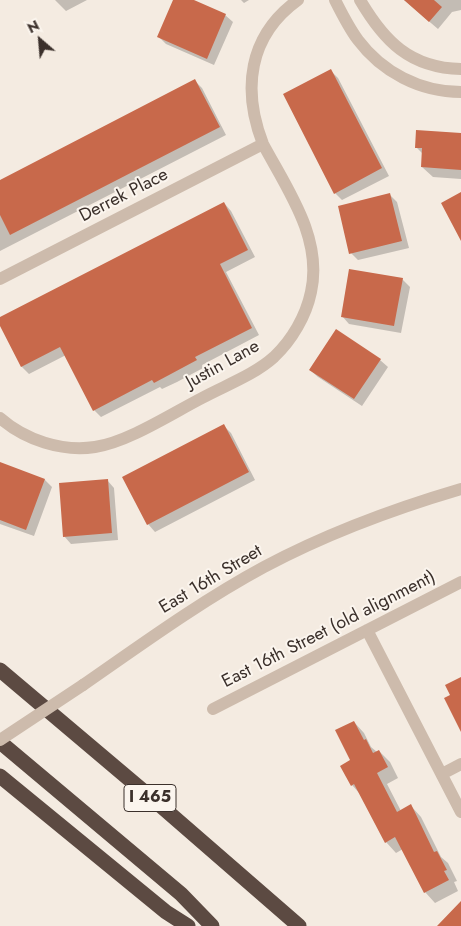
<!DOCTYPE html>
<style>
body{margin:0}
#map{position:relative;width:461px;height:926px;overflow:hidden;background:#f4ebe1;font-family:Jost,sans-serif}
canvas{display:block}
.north{position:absolute;left:15px;top:15px;width:50px;height:50px;-webkit-text-stroke:4px #fbf5ee;paint-order:stroke;rotate:333deg;font-size:14px;font-weight:700;line-height:20px;text-align:center;color:#3b302b}
.north::after{content:'';display:block;margin:auto;width:18px;height:22px;background:#3b302b;clip-path:polygon(50% 0,100% 100%,50% 72%,0 100%)}
</style>
<div id="map">
<canvas width="461" height="926"></canvas>
<div class="north">N</div>
</div>
<script>
const ctx = document.querySelector('canvas').getContext('2d');
ctx.lineJoin = 'round';
function fillPath(path, color) { ctx.fillStyle = color; ctx.fill(path, 'evenodd'); }
function strokePath(path, color, width, dash) { ctx.strokeStyle = color; ctx.lineWidth = width; ctx.lineCap = dash ? 'butt' : 'round'; ctx.setLineDash(dash || []); ctx.stroke(path); }
function drawText(font, color, halo, rows, align = 'center') {
  ctx.font = font + ' Jost,sans-serif'; ctx.lineWidth = 4; ctx.setLineDash([]); ctx.textBaseline = 'middle'; ctx.strokeStyle = halo; ctx.fillStyle = color; for (const [text, x, y, turn = 0] of rows) {
    ctx.save(); ctx.translate(x, y); ctx.rotate((+turn || 0) * Math.PI / 180); ctx.textAlign = isNaN(turn) ? turn : align; if (halo) ctx.strokeText(text, 0, 0); ctx.fillText(text, 0, 0); ctx.restore();
  }
}
const shadow = new Path2D(`
 M55 0H87L66 11Z
 M175 0H191L225 15 233 22 214 65 166 44 159 37Z
 M241 0H249L244 3Z
 M404 0H461V10L452 12 438 29Z
 M331 71 338 78 389 176 342 200 335 193Z
 M195 81 202 88 226 135 0 251V181Z
 M461 134V179L433 177 422 167 423 154 416 147Z
 M390 195 397 202 409 248 358 260 351 253Z
 M224 203 231 211 255 257 226 272 259 335 202 365 203 368 177 382 162 389 160 387 101 417 94 410 66 355 29 374 22 367 0 324V319Z
 M402 279 410 287 401 333 349 324 342 316Z
 M380 360 388 367 362 406 318 377 310 370Z
 M224 426 231 433 255 480 155 532 148 524Z
 M0 464 45 480 52 487 34 536 0 524Z
 M107 480 114 488 118 540 71 544 64 536Z
 M354 722 364 733 371 747 377 752 379 751 390 762 398 778 387 784 401 811 411 806 421 817 441 857 448 863 457 881 454 882 458 891 435 903 425 892 403 849 396 853 386 842 360 794 352 785Z`);
const building = new Path2D(`
 M173 0H194L226 14 207 59 157 37Z
 M404 0H434L442 7 429 22Z
 M331 69 382 168 334 194 283 94Z
 M195 79 220 127 10 235 0 215V180Z
 M416 130 461 133V170L421 167 422 148H415Z
 M461 192V241L441 203Z
 M390 193 402 241 349 254 338 206Z
 M224 202 248 250 220 264 252 328 195 357 197 360 169 375 154 383 152 380 93 411 60 347 21 367 0 326V317Z
 M349 269 403 278 394 326 341 317Z
 M336 329 381 359 354 399 309 370Z
 M224 424 249 472 147 525 122 477Z
 M0 462 45 479 26 530 0 520Z
 M108 479 112 533 63 537 59 483Z
 M461 677V732L444 698 450 695 445 685Z
 M354 721 364 740 366 739 373 753 379 750 388 767 377 773 397 812 411 804 434 852 437 851 447 870 444 871 449 880 424 893 395 837 385 843 354 784 351 786 340 766 350 760 335 730Z
 M461 901V926H437Z`);
const minor = new Path2D(`
 M335 0C342 14 349 28 358 40 382 72 420 92 461 92
 M360 0C384 41 410 68 461 69
 M0 279 263 144
 M0 418C25 440 62 452 95 447 128 442 171 414 202 398 226 385 254 375 274 357 292 340 306 316 311 292 323 238 287 189 263 144 242 90 248 36 298 0
 M367 630 461 812
 M83 685C142 644 201 601 264 567 326 534 393 509 461 489
 M213 709 461 582
 M442 774 461 764`);
const highway = new Path2D(`
 M0 670 161 806 299 926
 M0 742 181 894 212 926
 M0 776 166 912 188 926`);
const minorBridge = new Path2D(`
 M0 740 83 685`);
const shields = [
 [150,798,52]
];
const shieldNames = [
 ["I 465",150,798]
];
const streetNames = [
 ["Derrek Place",124,196,-27],
 ["Justin Lane",223,365,-29],
 ["East 16th Street",211,580,-31],
 ["East 16th Street (old alignment)",329,630,-27]
];
fillPath(shadow, '#0003');
fillPath(building, '#c8694b');
strokePath(minor, '#cdbbac', 12);
strokePath(highway, '#5c4a42', 15);
strokePath(minorBridge, '#cdbbac', 12);
for (const [x, y, w] of shields) { const box = new Path2D(); box.roundRect(x - w / 2, y - 13.5, w, 27, 4); ctx.fillStyle = '#fbf5ee'; ctx.fill(box); strokePath(box, '#3b302b', 1); }
drawText('bold 16px', '#3b302b', null, shieldNames);
drawText('18px', '#3b302b', '#fbf5ee', streetNames);
</script>
